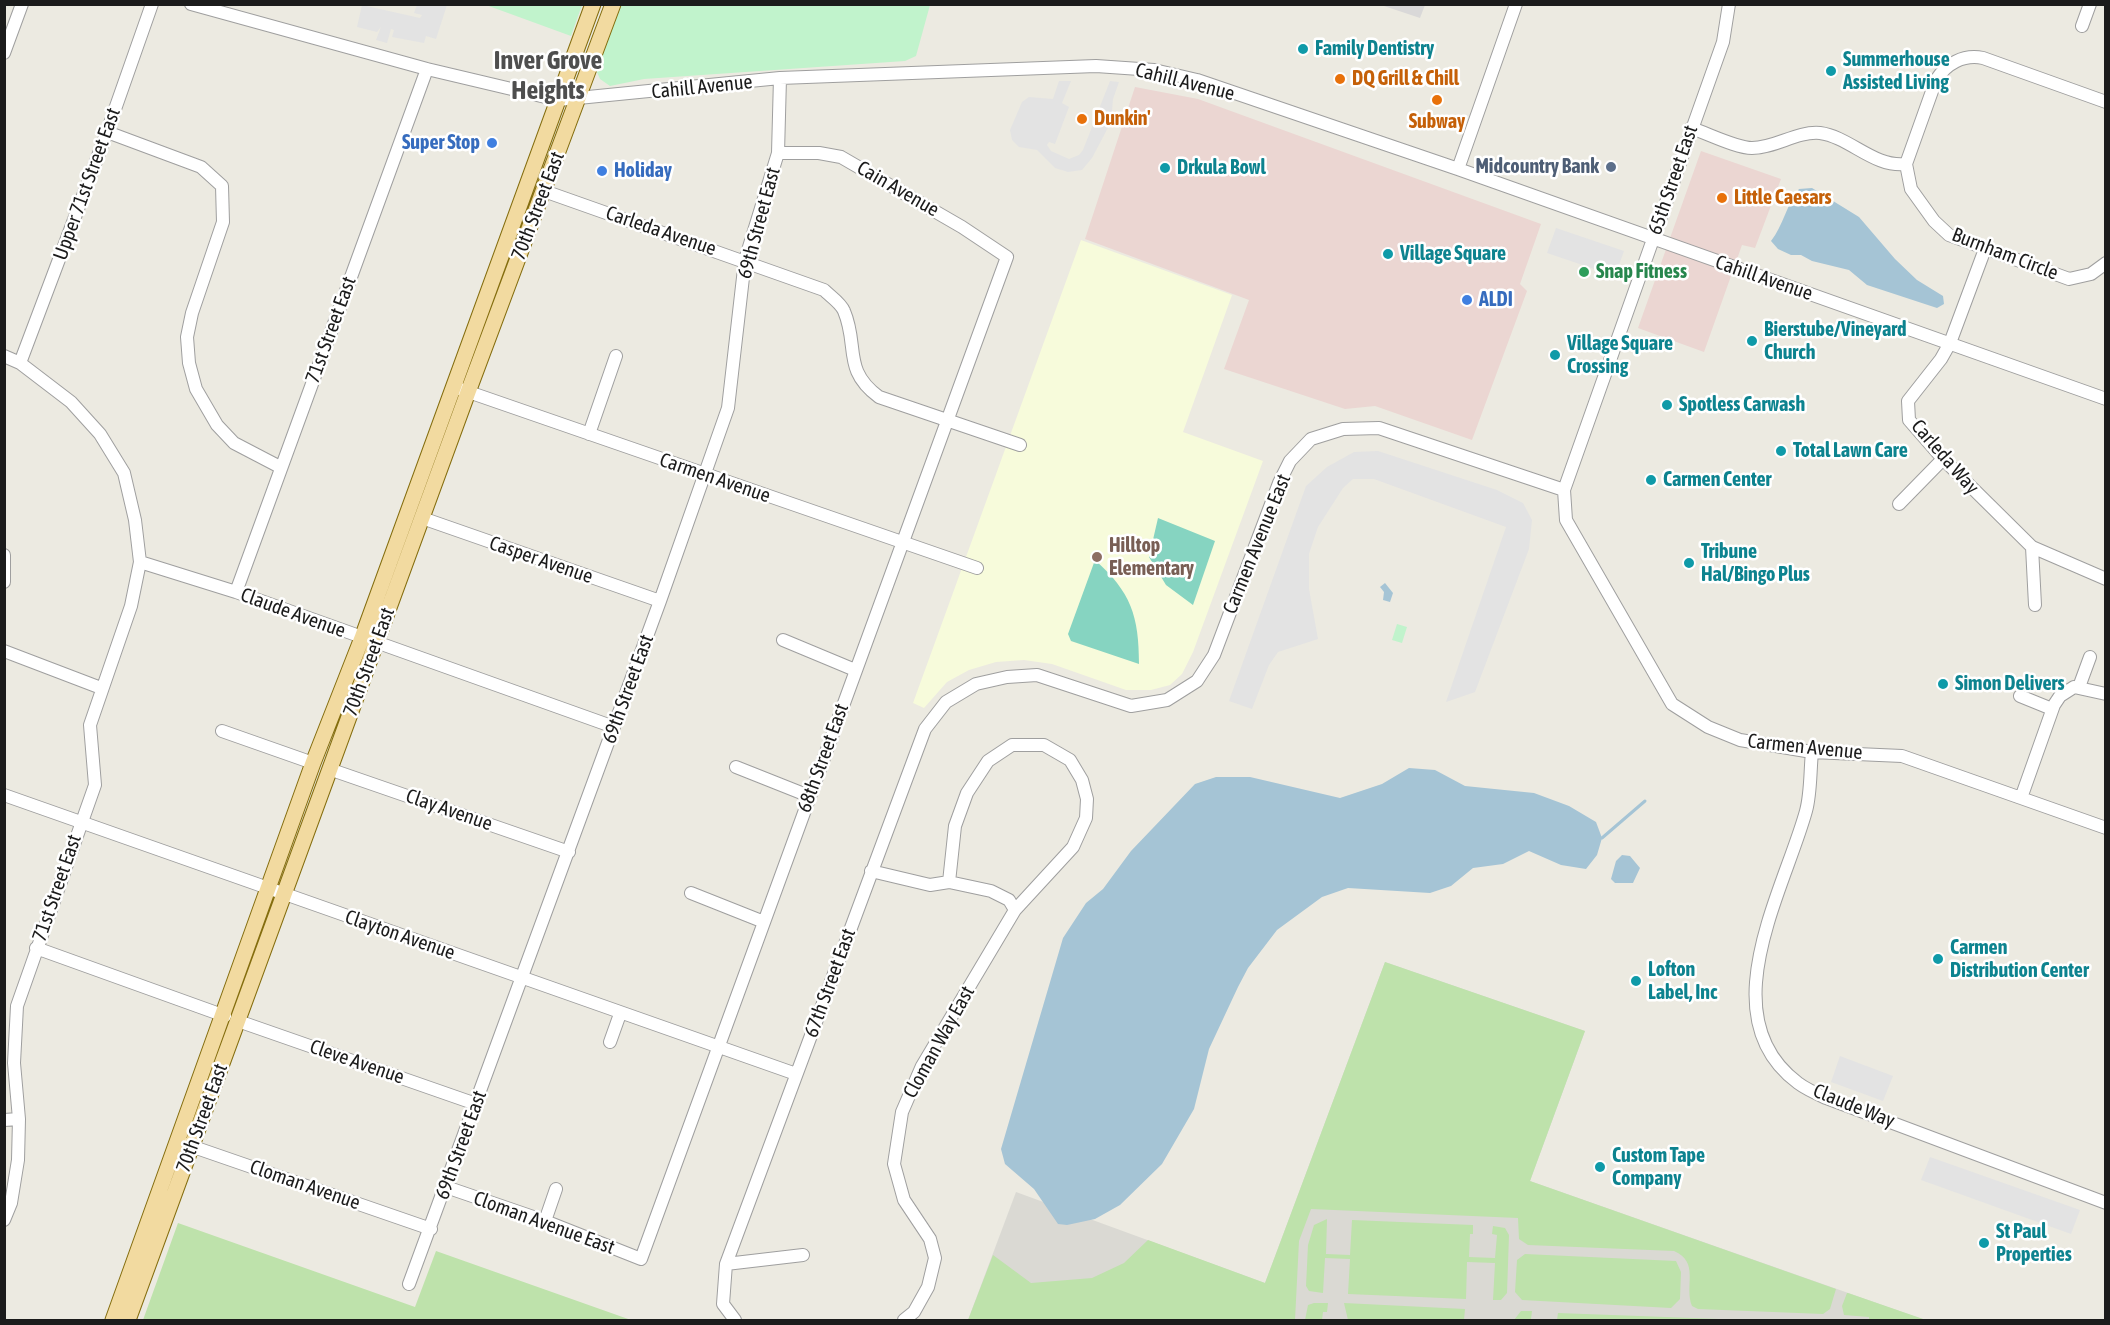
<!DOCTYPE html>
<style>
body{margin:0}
#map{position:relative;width:2110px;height:1325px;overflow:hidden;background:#eceae1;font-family:"Asap Condensed",sans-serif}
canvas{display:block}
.frame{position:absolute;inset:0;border:6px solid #1b1b1b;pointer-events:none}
</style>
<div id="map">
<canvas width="2110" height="1325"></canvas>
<div class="frame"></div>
</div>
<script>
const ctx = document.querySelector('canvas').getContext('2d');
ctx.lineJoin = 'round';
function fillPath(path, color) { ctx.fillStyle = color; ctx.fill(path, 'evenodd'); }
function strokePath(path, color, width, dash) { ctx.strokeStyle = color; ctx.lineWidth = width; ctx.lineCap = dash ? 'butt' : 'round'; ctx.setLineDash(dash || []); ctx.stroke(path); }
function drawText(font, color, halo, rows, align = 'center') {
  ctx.font = font + ' "Asap Condensed",sans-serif'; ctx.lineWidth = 5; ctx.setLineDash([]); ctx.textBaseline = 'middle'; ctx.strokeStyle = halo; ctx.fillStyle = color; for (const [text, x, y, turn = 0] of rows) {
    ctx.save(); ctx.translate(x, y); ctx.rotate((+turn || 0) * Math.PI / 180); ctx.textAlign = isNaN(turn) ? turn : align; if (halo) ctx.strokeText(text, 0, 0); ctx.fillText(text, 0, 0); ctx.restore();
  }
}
const residential = new Path2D(`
 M1381 5H1425L1420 18Z`);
const commercial = new Path2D(`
 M1135 87 1198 99 1541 224 1520 284 1527 291 1472 440 1375 406 1345 409 1224 369 1249 300 1085 239Z
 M1701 151 1781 179 1755 248 1742 245 1704 352 1638 328Z`);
const education = new Path2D(`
 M1081 240 1232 295 1183 432 1263 461 1193 652 1182 674 1170 685 1151 690H1126L1052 664 1024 660 996 662 969 670 947 682 924 708 913 703Z`);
const airport = new Path2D(`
 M1385 962 1585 1031 1530 1181 1925 1320H968L1016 1192 1265 1283Z`);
const grass = new Path2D(`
 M1385 962 1585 1031 1530 1181 1836 1289 1830 1309 1823 1314 1698 1309 1692 1306C1684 1286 1700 1262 1674 1251L1528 1245 1519 1239 1518 1218 1311 1209 1299 1241 1295 1320H968L993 1255 1031 1283 1092 1278 1124 1263 1148 1240 1265 1283Z
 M1327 1219 1326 1254 1350 1255 1352 1220 1473 1225V1234H1470L1469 1257 1495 1258 1497 1235 1492 1234 1493 1226 1505 1228 1509 1235 1507 1293 1501 1300H1493L1495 1263 1467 1262 1466 1299 1348 1294 1350 1259 1325 1258 1323 1293 1309 1291 1306 1286 1308 1245 1314 1225Z
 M178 1223 415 1307 436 1251 631 1320H143Z
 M1525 1254 1676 1261 1681 1272 1680 1299 1671 1308 1522 1300 1515 1292 1517 1260Z
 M1847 1293H1848L1926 1320H1869V1317L1844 1315 1842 1306Z
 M1314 1303H1328L1327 1312H1323L1322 1320H1305L1308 1305Z
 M1344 1303 1465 1309 1464 1320H1348Z
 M1521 1311H1532L1531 1319 1514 1320Z
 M1558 1313 1747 1320H1557Z`);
const park = new Path2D(`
 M486 5H582L571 36Z
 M620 5H930L916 56 905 61 644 79 610 86 600 79 596 70Z
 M1397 624 1407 627 1402 643 1392 640Z`);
const pitch = new Path2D(`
 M1158 518 1215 541 1193 605 1166 585 1149 557Z
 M1095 560C1131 592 1139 616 1139 664L1071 641 1068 634Z`);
const parking = new Path2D(`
 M362 5 420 18 422 15 414 13 417 5H447L436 39 426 36 424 43 392 37 394 30 391 29 387 43 376 40 381 27 377 32 357 27Z
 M1059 81H1071L1062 103 1069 107 1055 144 1049 142 1047 145 1051 151 1069 159 1079 155 1083 150 1110 81 1119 82 1113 99 1111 122 1092 158 1082 170 1068 172 1055 168 1037 150 1019 147 1012 140 1010 130 1022 102 1029 97 1053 99Z
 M1556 228 1624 251 1615 276 1547 253Z
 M1378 451 1497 490 1523 503 1532 520 1529 549 1475 692 1446 702 1506 527 1374 479H1353L1343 488 1318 527 1309 554V589L1318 639 1278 652 1269 665 1252 709 1229 701 1306 486 1327 467 1354 452Z
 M1840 1056 1893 1076 1883 1101 1831 1082Z
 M1930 1157 2080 1210 2071 1234 1921 1180Z`);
const water = new Path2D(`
 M1812 188 1859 217 1895 259 1917 280 1943 296 1944 304 1937 308 1867 285 1849 270 1812 261 1801 255H1791L1778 249 1771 241C1783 226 1787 203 1799 189Z
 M1385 583 1393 593 1390 602 1383 600 1384 592 1380 587Z
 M1409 768 1435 770 1465 786 1534 793 1569 806 1596 822 1602 838 1597 855 1586 869 1561 865 1529 851 1503 864 1473 868 1451 886 1430 893 1348 888 1322 897 1277 930 1248 968 1238 987 1209 1049 1194 1109 1162 1164 1120 1205 1095 1219 1067 1225 1058 1224 1034 1189 1005 1164 1001 1149 1063 938 1086 903 1103 889 1131 851 1195 784 1216 777H1250L1340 798 1382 784Z
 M1622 855 1630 856 1640 868 1633 883H1615L1611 879 1616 861Z`);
const stream = new Path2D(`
 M1602 838 1645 801`);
const minor = new Path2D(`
 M191 4 427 69 558 100 780 78 1096 66 1154 70 1197 80 1458 169 2106 399
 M1729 4 1723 42 1564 490 1566 520 1672 704 1708 727 1740 740 1812 752 1902 756 2106 828
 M2082 26 2090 4
 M4 53 22 4
 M2106 102 1983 58C1963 54 1946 64 1936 80L1906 164 1911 189 1934 221 1949 235 2069 279 2091 274 2106 263
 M1691 128C1707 133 1736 148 1752 148 1776 148 1796 131 1820 133 1850 137 1874 168 1906 164
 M107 132 201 167 222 186 223 222 192 313 187 337 189 363 196 389 217 425 234 443 280 467
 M1458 169 1516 4
 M544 191 824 290C830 296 841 303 844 311 859 346 842 370 879 397L1020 445
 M1985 249 1950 343 1941 359 1908 401 1909 420 1943 459 2032 547 2106 579
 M4 356 20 363 71 402 100 434 124 473 135 520 140 562 131 606 90 725 95 785 17 1006 14 1063 19 1119 18 1160 11 1203 4 1220
 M20 363 107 132 152 4
 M460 389 977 568
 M589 434 616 356
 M1899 504 1943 459
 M422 518 660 601
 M2032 547 2035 605
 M4 555V582
 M140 562 236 592 614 727
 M236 592 427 69
 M783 640 855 670
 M4 651 101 688
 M2079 687 2090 657
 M2020 696 2052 709
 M222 731 313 763
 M1812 752C1810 771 1811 793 1806 811 1784 891 1709 1017 1798 1083 1806 1089 1817 1094 1826 1098L2106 1203
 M736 767 809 796
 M329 769 569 852
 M4 795 796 1074
 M2021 798 2054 705 2060 696 2074 687 2106 694
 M871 871 930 885 949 882 991 891 1009 900 1015 910
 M691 893 764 922
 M36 948 225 1016
 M238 1021 476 1104
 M610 1042 620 1014
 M4 1120 19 1119
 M185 1144 431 1229
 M446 1187 545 1221 641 1259 1007 257 962 227 841 157 819 153H778
 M545 1221 556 1189
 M726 1264 803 1255
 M409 1284 660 601 728 408 745 260 778 153 780 78
 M735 1320 723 1304 726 1264 925 729 946 702 976 684 1007 677 1037 675 1131 706 1167 700 1197 681 1214 655 1279 483 1290 461 1311 439 1343 429 1379 428 1564 490
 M904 1320 914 1312 928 1287 935 1258 930 1239 904 1200 894 1164 902 1112 922 1066 1015 910 1073 847 1086 818 1087 799 1082 780 1070 760 1044 745H1012L988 761 967 793 955 826 949 882`);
const major = new Path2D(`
 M113 1320 313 763 362 638 593 4
 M128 1320 468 392 613 4`);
const markers = [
 [1303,49,6,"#0f9aa8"],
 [1831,71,6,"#0f9aa8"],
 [1340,79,6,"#e8710a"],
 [1437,100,6,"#e8710a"],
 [1082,119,6,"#e8710a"],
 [492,143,6,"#3f7fe0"],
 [1611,167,6,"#5c6f8a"],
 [1165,168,6,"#0f9aa8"],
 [602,171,6,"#3f7fe0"],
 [1722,198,6,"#e8710a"],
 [1388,254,6,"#0f9aa8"],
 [1584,272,6,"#2e9e5b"],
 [1467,300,6,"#3f7fe0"],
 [1752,341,6,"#0f9aa8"],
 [1555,355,6,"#0f9aa8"],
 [1667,405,6,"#0f9aa8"],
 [1781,451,6,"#0f9aa8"],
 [1651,480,6,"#0f9aa8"],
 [1097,557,6,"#8d6e63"],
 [1689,563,6,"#0f9aa8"],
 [1943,684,6,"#0f9aa8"],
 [1938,959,6,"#0f9aa8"],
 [1636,981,6,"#0f9aa8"],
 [1600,1167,6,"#0f9aa8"],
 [1984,1243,6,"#0f9aa8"]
];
const cultureNames = [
 ["Family Dentistry",1315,49],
 ["Summerhouse",1843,60],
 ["Assisted Living",1843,83],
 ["Drkula Bowl",1177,168],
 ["Village Square",1400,254],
 ["Bierstube/Vineyard",1764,330],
 ["Church",1764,353],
 ["Village Square",1567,344],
 ["Crossing",1567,367],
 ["Spotless Carwash",1679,405],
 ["Total Lawn Care",1793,451],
 ["Carmen Center",1663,480],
 ["Tribune",1701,552],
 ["Hal/Bingo Plus",1701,575],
 ["Simon Delivers",1955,684],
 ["Carmen",1950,948],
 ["Distribution Center",1950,971],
 ["Lofton",1648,970],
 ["Label, Inc",1648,993],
 ["Custom Tape",1612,1156],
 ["Company",1612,1179],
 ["St Paul",1996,1232],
 ["Properties",1996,1255]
];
const foodNames = [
 ["DQ Grill & Chill",1352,79],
 ["Dunkin'",1094,119],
 ["Subway",1437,122,"center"],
 ["Little Caesars",1734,198]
];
const streetNames = [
 ["Cahill Avenue",1185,82,14],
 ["Cahill Avenue",702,87,-6],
 ["65th Street East",1673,180,-71],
 ["Upper 71st Street East",87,184,-70],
 ["Cain Avenue",898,189,30],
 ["70th Street East",538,206,-69],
 ["69th Street East",759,223,-75],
 ["Carleda Avenue",661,231,19],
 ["Burnham Circle",2005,254,21],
 ["Cahill Avenue",1764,278,19],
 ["71st Street East",331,330,-70],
 ["Carleda Way",1945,457,49],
 ["Carmen Avenue",715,478,19],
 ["Carmen Avenue East",1257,544,-68],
 ["Casper Avenue",541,560,19],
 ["Claude Avenue",293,613,20],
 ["70th Street East",369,662,-70],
 ["69th Street East",628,689,-70],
 ["Carmen Avenue",1805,747,6],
 ["68th Street East",823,758,-70],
 ["Clay Avenue",449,810,19],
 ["71st Street East",57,888,-71],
 ["Clayton Avenue",400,935,19],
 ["67th Street East",830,983,-70],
 ["Cloman Way East",939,1042,-61],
 ["Cleve Avenue",357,1062,19],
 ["Claude Way",1854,1106,22],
 ["70th Street East",202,1118,-70],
 ["69th Street East",461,1145,-70],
 ["Cloman Avenue",305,1185,19],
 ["Cloman Avenue East",544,1223,20]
];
const shopNames = [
 ["Super Stop",480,143,"right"],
 ["Holiday",614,171],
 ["ALDI",1479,300]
];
const serviceNames = [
 ["Midcountry Bank",1599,167]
];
const leisureNames = [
 ["Snap Fitness",1596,272]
];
const educationNames = [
 ["Hilltop",1109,546],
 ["Elementary",1109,569]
];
const districtNames = [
 ["Inver Grove",548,61],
 ["Heights",548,91]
];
fillPath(residential, '#d9d8d8');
fillPath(commercial, '#ebd6d2');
fillPath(education, '#f7fbdb');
fillPath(airport, '#dad9d3');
fillPath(grass, '#bee2ab');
fillPath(park, '#c1f3cc');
fillPath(pitch, '#86d4c1');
fillPath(parking, '#e3e3e3');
fillPath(water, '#a5c4d5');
strokePath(stream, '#a5c4d5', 3);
strokePath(minor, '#9f9f9f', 14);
strokePath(major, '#846d0e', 17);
strokePath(minor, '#fff', 12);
strokePath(major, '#f2daa0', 15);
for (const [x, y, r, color] of markers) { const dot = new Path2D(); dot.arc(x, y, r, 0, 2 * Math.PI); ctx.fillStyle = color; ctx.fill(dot); strokePath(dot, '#fff', 2); }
drawText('bold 20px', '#0d838f', '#fff', cultureNames, 'left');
drawText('bold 20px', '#c56008', '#fff', foodNames, 'left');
drawText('20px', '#1b1b1b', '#fff', streetNames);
drawText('bold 20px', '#366cbe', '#fff', shopNames, 'left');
drawText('bold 20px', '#4e5e75', '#fff', serviceNames, 'right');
drawText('bold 20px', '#27864d', '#fff', leisureNames, 'left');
drawText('bold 20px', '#785e54', '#fff', educationNames, 'left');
drawText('bold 26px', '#4e4e4e', '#fff', districtNames);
</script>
